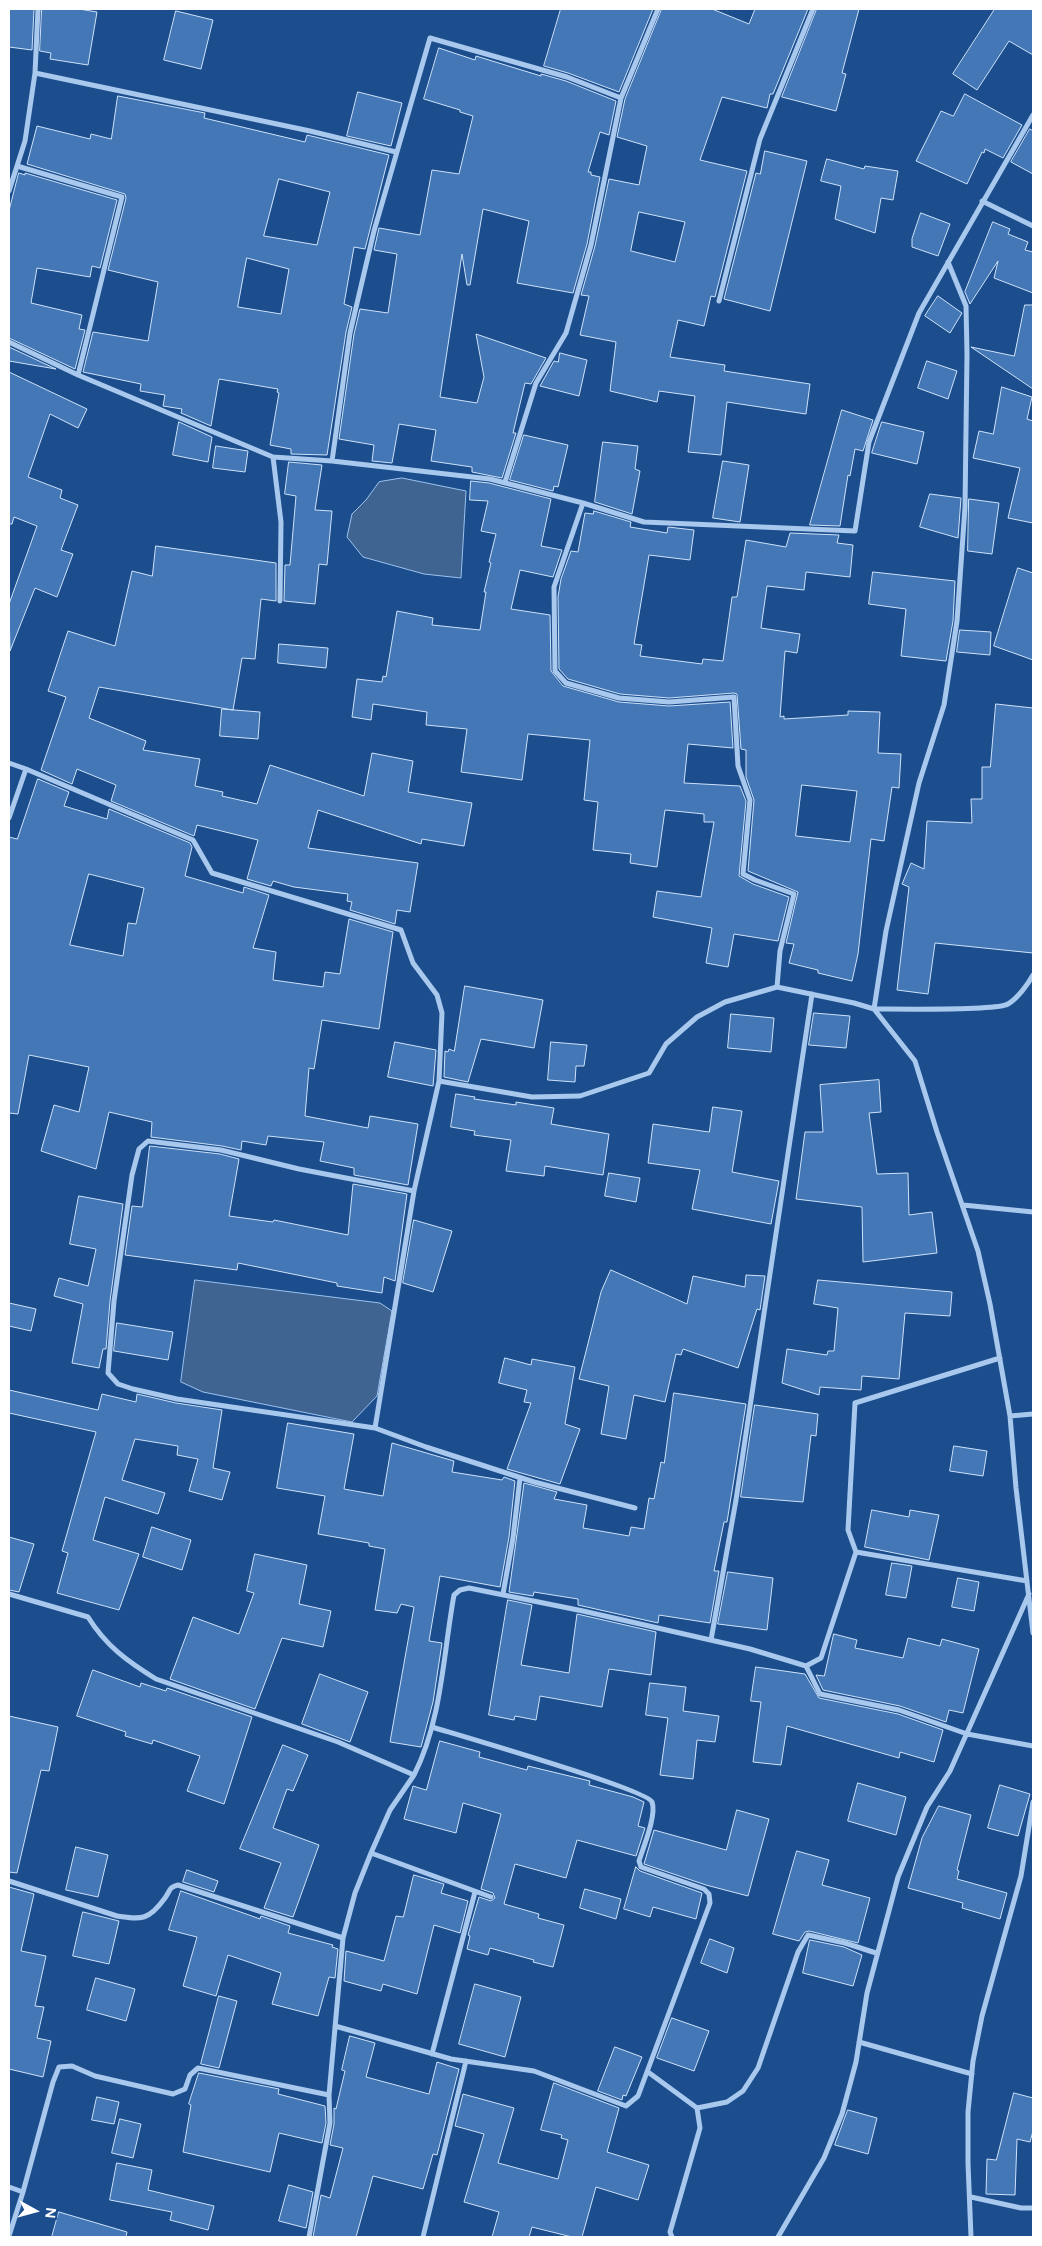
<!DOCTYPE html>
<style>
body{margin:0}
#map{position:relative;width:1042px;height:2246px;overflow:hidden;background:#1c4e8d;font-family:Figtree,sans-serif}
canvas{display:block}
.frame{position:absolute;inset:0;border:10px solid #fff;pointer-events:none}
.north{position:absolute;left:10px;top:2186px;width:50px;height:50px;-webkit-text-stroke:4px #1c4e8d;paint-order:stroke;rotate:97deg;font-size:14px;font-weight:700;line-height:20px;text-align:center;color:#fff}
.north::after{content:'';display:block;margin:auto;width:18px;height:22px;background:#fff;clip-path:polygon(50% 0,100% 100%,50% 72%,0 100%)}
</style>
<div id="map">
<canvas width="1042" height="2246"></canvas>
<div class="frame"></div>
<div class="north">N</div>
</div>
<script>
const ctx = document.querySelector('canvas').getContext('2d');
ctx.lineJoin = 'round';
function fillPath(path, color) { ctx.fillStyle = color; ctx.fill(path, 'evenodd'); }
function strokePath(path, color, width, dash) { ctx.strokeStyle = color; ctx.lineWidth = width; ctx.lineCap = dash ? 'butt' : 'round'; ctx.setLineDash(dash || []); ctx.stroke(path); }
const water = new Path2D(`
 M402 478 466 491 461 578 424 574 363 557 347 537 352 514 366 500 379 482Z
 M195 1280 380 1303 392 1311 377 1396 352 1422 203 1392 181 1382Z`);
const building = new Path2D(`
 M9 9H34L32 50 9 47Z
 M42 9H79L97 12 88 65 50 59 51 53 40 51Z
 M561 9H653L619 92 568 73 544 66Z
 M662 9H712L749 24 755 9H808L773 94H770L767 108 722 97 700 160 747 171 715 297 711 296 704 326 678 320 670 357 725 365 724 371 810 384 806 414 727 402 721 455 688 452 695 396 659 391 657 402 610 391 616 342 580 335 589 296 581 295 595 246 609 179 639 185 647 146 617 137 625 99ZM639 212 685 222 675 262 631 251Z
 M817 9H859L842 73 846 74 836 111 782 97Z
 M995 9H1033V55L1009 41 977 90 953 74Z
 M176 11 213 20 201 69 164 60Z
 M439 48 475 60 476 56 541 76V74L566 81 616 101 609 135 600 132 588 172H591V175L600 177 587 244 573 293 517 283 529 221 483 209 470 285H467L462 254 440 397 477 403 484 377 476 334 546 358 531 384 525 383 513 433H516L502 478 472 472V467L431 461 436 430 399 424 392 463 372 461 374 445 339 439 354 334 360 309 388 313 397 254 374 250 379 228 420 235 432 170 459 174 473 116 460 112V110L424 99Z
 M358 92 402 103 391 146 347 136Z
 M965 94 1022 125 1003 158 985 149 984 153 982 152 967 184 916 161 941 111 953 116Z
 M118 96 205 113 204 118 305 142 307 135 389 155 365 249 354 247 344 304 352 307 346 332 327 455 291 454V449L270 445 279 393 277 392 278 389 219 379 211 426 181 413 182 409 163 406 165 395 140 391 141 384 83 372 93 332 148 341 158 282 108 270 126 198 125 194 27 164 37 126 90 139 91 134 111 139ZM279 179 330 192 317 245 264 236ZM247 258 289 269 281 314 238 307Z
 M1030 129 1033 131V174L1011 162Z
 M765 151 807 161 770 311 724 299 756 173 760 174Z
 M827 159 864 169 865 166 898 171 893 200 881 198 875 233 835 219 841 186 821 181Z
 M19 173 25 175V173L117 200 100 268 92 266 90 277 37 268 31 303 82 315 79 329 85 330 75 369 9 338V211Z
 M921 213 950 224 938 256 912 247V239Z
 M993 222 1010 229 1008 234 1028 242 1025 250 1033 252V293L994 278 998 261 970 304 965 292Z
 M938 296 962 313 950 333 925 316Z
 M1025 305H1033V389L971 347 1014 356Z
 M9 347 56 369 9 361Z
 M560 353 587 360 579 396 540 386 554 361 558 362Z
 M927 361 957 371 948 399 918 388Z
 M9 372 87 409 78 428 50 414 28 477 62 490 60 498 78 505 61 550 73 554 57 597 35 588 10 651 9 604 37 526 14 517 12 524H9Z
 M1002 387 1032 397 1027 419 1033 421V523L1008 518 1020 468 973 458 979 431 993 434Z
 M842 410 873 420 863 451 855 449 850 476 848 475 840 526 810 525Z
 M179 422 212 437 208 462 173 455Z
 M882 422 924 432 917 464 872 453Z
 M524 435 568 445 558 487 554 486 553 491 510 480Z
 M603 442 638 446 635 469 640 471 632 514 595 502Z
 M216 446 248 451 245 472 213 468Z
 M723 461 749 465 740 522 713 518Z
 M289 462 322 465 315 510 332 511 327 565 319 564 315 604 284 601 285 565H290L296 496 285 494Z
 M471 481 489 483 551 499 541 546 562 550 553 577 520 570 511 609 550 615 551 671 563 686 619 702 669 706 730 702 733 748 688 744 684 783 740 786 746 801 739 876 753 884 789 897 778 941 734 934 728 967 706 963 712 928 653 917 657 891 701 897 714 822H704V814L665 810 657 867 630 863 631 854 593 850 598 802 584 800 590 740 528 734 522 780 461 772 467 729 426 725 427 712 373 704 371 720 352 717 357 679 382 682 383 676 386 677 397 611 433 618 432 625 480 630 486 592H484L491 563 489 562 496 534 481 531 488 501 470 500Z
 M930 494 961 498 958 538 920 527Z
 M969 499 999 503 992 554 968 551Z
 M594 511 631 522 630 527 667 533 668 527 694 530 690 560 649 555 634 644 642 645 640 656 702 664 703 659 723 661 732 597H737L746 540 786 547 790 533 839 535 837 543 853 545 850 577 806 572 804 590 767 586 761 628 800 634 797 653 785 651 780 717 784 716V719L848 715V711L880 712 878 753 901 754 899 788 892 787 884 841 871 839 858 954 852 981 818 973V970L789 963 794 944 786 943 798 892 748 871 754 800 746 777V750L741 749 737 694 734 693 669 698 620 694 568 679 559 669 558 597 561 579 571 551 578 552 585 513 593 514ZM802 785 857 791 850 842 796 836Z
 M156 546 276 563V601L261 599 255 659 242 658 233 710 99 687 89 718 146 741 143 750 200 759 195 786 223 792 222 796 257 804 270 765 364 796 372 753 413 761 408 792 472 803 464 846 422 839 421 844 318 810 308 848 418 863 410 912 397 910 395 924 350 910 352 902 347 901 348 894 294 887 273 881 271 886 247 879 258 840 197 825 194 836 111 801 116 785 77 769 72 784 41 770 66 697 48 691 68 631 115 646 132 571 152 576Z
 M1018 568 1033 573V660L994 646Z
 M873 572 955 581 953 621 946 661 901 656 906 609 869 604Z
 M960 630 991 632 990 655 957 652Z
 M279 644 328 648 326 668 278 663Z
 M996 704 1033 708V953L935 943 928 994 897 990 909 887 902 884 911 863 924 869 927 821 972 823 971 799H982V767H990Z
 M222 709 260 712 258 739 220 736Z
 M38 779 69 792 64 806 107 819 109 809 190 843 192 847 185 876 243 893 244 887 269 895 253 948 276 952 273 980 323 987 325 972 340 974 349 919 393 932 379 1029 322 1020 314 1069 309 1068 305 1116 368 1128 370 1116 418 1124 408 1185 354 1175V1168L320 1161 324 1142 268 1136 266 1145 242 1141 241 1150 222 1146 151 1137 152 1122 109 1112 96 1169 41 1151 54 1105 79 1112 89 1067 29 1055 18 1114 9 1113V837L17 839ZM89 874 144 888 136 924 128 923 123 956 70 945Z
 M465 986 543 1000 534 1048 481 1039 468 1082 444 1077 445 1051 448 1052 449 1049 454 1051Z
 M814 1013 850 1016 846 1048 809 1045Z
 M731 1014 774 1018 771 1052 728 1048Z
 M395 1042 436 1050 433 1086 388 1077Z
 M551 1042 587 1045 584 1066H576L575 1082 548 1080Z
 M879 1080 881 1112 869 1113 877 1174 908 1173 909 1215 932 1212 937 1253 863 1262 862 1207 796 1199 805 1132H823L820 1085Z
 M456 1094 475 1097 474 1099 516 1105V1102L554 1108 551 1124 609 1134 603 1175 545 1166 544 1176 506 1171 511 1140 474 1135 475 1131 451 1127Z
 M713 1107 742 1111 732 1172 779 1181 771 1224 692 1209 700 1170 648 1163 653 1124 709 1132Z
 M150 1146 220 1154 239 1159 229 1216 273 1222 274 1220 348 1235 353 1184 407 1194 395 1281 384 1277 382 1293 337 1286V1283L238 1263 237 1270 125 1255 132 1206 142 1207Z
 M609 1173 640 1178 636 1202 605 1196Z
 M79 1196 123 1204 110 1301 106 1349H103L99 1368 72 1363 83 1304 54 1296 59 1278 88 1286 96 1249 70 1244Z
 M414 1220 452 1231 433 1292 403 1283Z
 M611 1270 687 1304 693 1276 745 1287 746 1275 765 1276 760 1310 757 1309 738 1368 683 1349 681 1355 676 1354 665 1402 634 1395 626 1439 601 1434 609 1386 579 1379 601 1292Z
 M818 1280 952 1292 950 1316 905 1313 899 1379 862 1376 861 1390 820 1387 819 1395 782 1383 787 1349 827 1355 828 1351H834L838 1308 814 1304Z
 M9 1303 36 1309 31 1331 9 1326Z
 M117 1323 173 1332 168 1360 114 1351Z
 M505 1358 531 1365 532 1359 575 1367 565 1424 580 1429 560 1484 507 1469 531 1403 524 1402 527 1390 499 1383Z
 M9 1390 98 1410 102 1394 136 1402 137 1394 176 1403 222 1410 213 1468 230 1472 222 1500 189 1491 198 1459 177 1455 178 1446 135 1439 122 1480 165 1493 158 1514 105 1497 93 1540 139 1554 119 1610 57 1593 68 1553 62 1551 96 1432 9 1413Z
 M674 1393 746 1404 727 1522H724L714 1571H719L710 1623 659 1615 658 1623 578 1605V1599L534 1592 533 1596 509 1592 524 1483 557 1492 554 1499 587 1505 583 1528 629 1536 631 1527 644 1529 649 1498 654 1499 661 1462 664 1463Z
 M755 1405 818 1414 816 1436 811 1435 803 1502 741 1497Z
 M288 1423 354 1434 344 1489 383 1496 392 1443 454 1461 452 1472 502 1480 504 1477 515 1481 509 1537 500 1587 440 1576 429 1641 442 1643 433 1702 421 1747 390 1742 414 1607 401 1604 397 1613 375 1610 385 1549 369 1546V1543L318 1534 325 1496 277 1488Z
 M954 1446 987 1451 983 1476 950 1471Z
 M872 1510 909 1517 910 1510 939 1515 929 1560 865 1547Z
 M152 1527 191 1540 182 1570 143 1557Z
 M9 1537 34 1544 19 1592 9 1590Z
 M255 1554 307 1565 299 1604 331 1611 323 1647 282 1638 255 1709 170 1679 193 1617 239 1634 254 1593 247 1591Z
 M892 1563 912 1566 906 1598 886 1595Z
 M728 1572 773 1578 767 1630 718 1624Z
 M958 1578 979 1582 974 1611 952 1607Z
 M508 1600 532 1605 521 1665 569 1673 577 1614 656 1632 651 1675 609 1669 602 1707 540 1696 536 1720 515 1716 514 1720 489 1715Z
 M834 1634 857 1640 855 1648 903 1658 908 1638 940 1646 942 1639 979 1649 963 1713 949 1710 946 1722 900 1706 823 1690 816 1675 824 1676Z
 M756 1667 805 1674 819 1698 898 1714 943 1730 934 1762 900 1752 899 1758 787 1726 781 1765 753 1762 761 1702 751 1701Z
 M93 1670 140 1687 141 1683 166 1691 167 1688 252 1717 224 1804 187 1791 200 1756 153 1740 152 1744 125 1736 126 1732 77 1716Z
 M320 1674 368 1692 350 1742 302 1724Z
 M650 1683 686 1687 683 1711 719 1716 715 1742 697 1740 693 1779 660 1775 668 1718 646 1715Z
 M9 1716 58 1727 49 1771 41 1770 17 1873 9 1872Z
 M440 1741 480 1752 479 1757 527 1770 528 1766 590 1781 589 1785 633 1797 644 1802 638 1826 645 1828 636 1856 577 1840 566 1878 515 1864 504 1904 539 1914 538 1918 564 1925 553 1967 533 1962 534 1960 490 1948 488 1955 467 1949 470 1936 468 1935 479 1897 491 1901 495 1898 493 1893 481 1889 501 1814 463 1803 456 1833 404 1819 413 1786 426 1790Z
 M283 1745 308 1755 293 1791 287 1789 273 1828 319 1845 293 1917 264 1908 281 1863 240 1849Z
 M858 1783 906 1797 896 1835 848 1821Z
 M1000 1785 1030 1794 1018 1836 988 1828Z
 M939 1806 971 1815 957 1870 959 1871 957 1879 1007 1893 1000 1919 962 1908 963 1903 908 1888 922 1838Z
 M737 1810 769 1819 748 1896 706 1885 644 1864 654 1830 726 1850Z
 M76 1847 108 1855 98 1897 66 1890Z
 M797 1851 829 1860 822 1885 870 1898 858 1943 809 1931 805 1932 799 1941 773 1934Z
 M636 1867 640 1871 702 1893 696 1919 653 1907 650 1917 624 1909Z
 M187 1870 218 1881 214 1892 183 1882Z
 M414 1875 444 1884 441 1893 468 1901 460 1933 434 1925 417 1994 383 1984 381 1991 344 1981 346 1951 384 1961 396 1916 403 1917Z
 M9 1887 34 1894 21 1951 46 1956 35 2006 44 2007 37 2038 51 2041 43 2077 9 2069Z
 M585 1889 621 1899 616 1919 580 1908Z
 M181 1891 249 1915 260 1919 261 1916 290 1926 288 1933 333 1945 332 1947 338 1949 335 1978 329 1977 318 2016 272 2004 281 1973 228 1955 216 1996 183 1986 197 1937 169 1930Z
 M83 1912 119 1921 109 1964 73 1956Z
 M710 1939 734 1948 727 1973 701 1963Z
 M810 1940 844 1947 862 1955 853 1986 803 1973Z
 M96 1978 135 1989 126 2021 87 2010Z
 M475 1984 521 1997 505 2057 459 2044Z
 M219 1996 237 2001 219 2068 201 2064Z
 M672 2018 709 2031 694 2071 657 2058Z
 M350 2036 375 2043 366 2077 429 2094 437 2062 459 2069 437 2155 433 2154 423 2189 373 2176 356 2237H313L321 2195 330 2198 343 2148 330 2145 334 2124V2108L336 2109 345 2071 342 2070Z
 M615 2047 642 2057 626 2096 623 2095 622 2100 598 2091Z
 M199 2073 279 2089 278 2094 325 2106 326 2123 322 2143 279 2133 270 2172 183 2152 191 2105 189 2104Z
 M554 2083 619 2108 607 2152 649 2165 638 2200 596 2187 582 2237H572L532 2227 529 2237H492L499 2212 464 2202 484 2134 455 2126 463 2094 514 2108 498 2163 558 2179 568 2140 561 2138 562 2135 541 2130Z
 M1014 2093 1033 2098V2131L1030 2142 1017 2139 1015 2195 986 2194 987 2159 996 2160Z
 M97 2097 119 2102 114 2124 92 2120Z
 M848 2110 877 2118 868 2154 835 2145Z
 M120 2119 141 2124 133 2158 112 2153Z
 M117 2163 152 2170 148 2190 214 2206 208 2230 170 2220 172 2212 110 2200Z
 M289 2185 313 2192 306 2228 279 2221Z
 M59 2212 127 2232 126 2237H52Z`);
const street = new Path2D(`
 M35 73 310 131 396 152
 M621 98 567 77 430 38 374 231 350 333 332 461 490 479 583 503 554 587 555 671 566 683 619 698 669 702 734 697 738 766 750 800 743 874 755 880 794 894 780 951 777 987
 M17 166 122 197 78 375
 M9 191 25 141 35 73 38 9
 M982 201 1033 226
 M719 301 760 139 813 9
 M9 342 78 375 273 457 332 461
 M273 457 281 522 280 601
 M505 482 536 383 566 333 591 245 621 98 658 9
 M583 503 644 522 855 531 869 442 919 313 1033 115
 M9 763 26 769 193 840 212 873 401 930 413 963 437 995 442 1013 439 1081 532 1097 580 1096 649 1073 666 1044 697 1017 725 1002 777 987 854 1003 874 1009 886 931 919 783 944 705 957 621 965 507 967 354 966 306 948 262
 M9 818 26 769
 M439 1081 414 1191 375 1428 426 1447 534 1482 635 1508
 M963 1205 1033 1212
 M1033 1414 1010 1416 1016 1488 1033 1633
 M1010 1416 990 1304 978 1251 937 1132 915 1061 874 1009C895 1009 996 1011 1008 1004 1018 998 1028 984 1033 975
 M375 1428 177 1399 133 1389 118 1384 108 1373 114 1301 132 1175 139 1149 148 1141 221 1150 299 1169 414 1191
 M856 1552 848 1530 855 1403 1000 1358
 M9 1594 88 1617C106 1646 127 1661 156 1679L338 1742 414 1775C442 1720 443 1655 454 1595L460 1590 469 1588 583 1611 750 1649 806 1666 820 1694 899 1710 967 1734 1033 1746
 M503 1594 513 1538 520 1478
 M711 1640 736 1500 812 994
 M806 1666 821 1658 856 1552 1027 1581
 M371 1853 491 1897
 M9 1881 117 1916C142 1920 149 1920 165 1898 170 1891 169 1887 178 1885L343 1938
 M335 2026 451 2059 534 2071 626 2106 638 2096 710 1903 709 1894 704 1889 641 1867 639 1861C643 1848 657 1815 652 1802 648 1790 458 1735 432 1727
 M859 2042 972 2074
 M432 2054 475 1892
 M648 2072 697 2108 700 2128 670 2232 672 2237
 M697 2108 727 2102 743 2091 758 2068 798 1952 808 1935 845 1943 876 1953
 M9 2187 23 2192
 M971 2197 1021 2208H1033
 M9 2236 23 2192 53 2082 59 2067 72 2066 95 2076 173 2094 185 2089 190 2075 198 2068 329 2095
 M309 2237 330 2123 329 2095 343 1938 355 1893 371 1853 390 1810 414 1775
 M423 2237 466 2061
 M778 2237 824 2158 842 2114 856 2062 867 1993 898 1877 927 1807 950 1771 1029 1594
 M971 2237 968 2163V2112L973 2061 982 2016 1021 1876 1033 1802`);
fillPath(water, '#406491');
strokePath(water, '#9cc3ef', 1);
fillPath(building, '#4477b5');
strokePath(building, '#cee2f9', 1);
strokePath(street, '#a8c8ed', 5);
</script>
